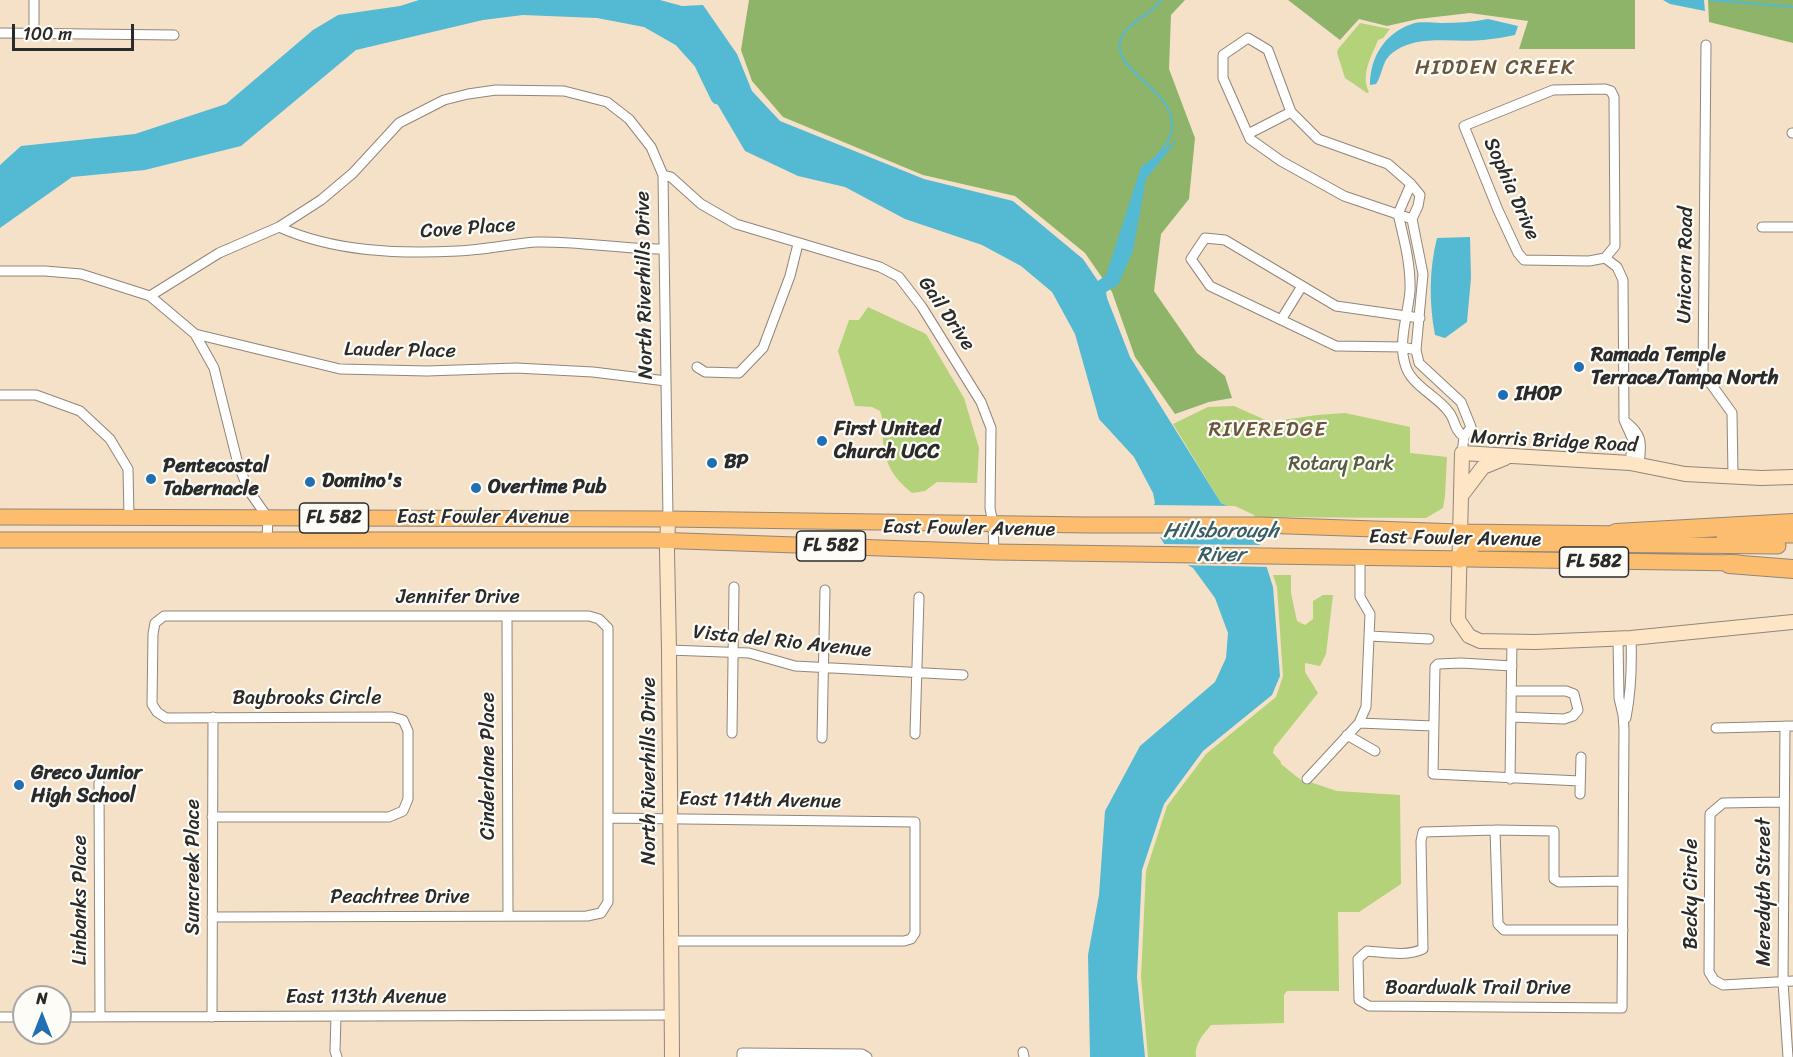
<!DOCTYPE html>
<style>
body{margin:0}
#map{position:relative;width:1793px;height:1057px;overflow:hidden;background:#f5e1c8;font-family:Sriracha,sans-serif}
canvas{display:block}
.north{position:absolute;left:12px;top:985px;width:60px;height:60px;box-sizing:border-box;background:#fdfcf7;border:2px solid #a9a8a5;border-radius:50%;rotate:0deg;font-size:16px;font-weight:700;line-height:24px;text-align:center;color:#2b2b2b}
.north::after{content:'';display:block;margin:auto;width:21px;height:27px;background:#1f6fb2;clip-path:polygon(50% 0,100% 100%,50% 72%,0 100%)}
.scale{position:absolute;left:12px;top:24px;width:122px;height:27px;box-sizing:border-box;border:3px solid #2b2b2b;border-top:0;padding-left:8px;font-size:18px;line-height:21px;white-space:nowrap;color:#2b2b2b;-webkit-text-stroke:4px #fdfcf7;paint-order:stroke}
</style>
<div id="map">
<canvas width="1793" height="1057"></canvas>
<div class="north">N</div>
<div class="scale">100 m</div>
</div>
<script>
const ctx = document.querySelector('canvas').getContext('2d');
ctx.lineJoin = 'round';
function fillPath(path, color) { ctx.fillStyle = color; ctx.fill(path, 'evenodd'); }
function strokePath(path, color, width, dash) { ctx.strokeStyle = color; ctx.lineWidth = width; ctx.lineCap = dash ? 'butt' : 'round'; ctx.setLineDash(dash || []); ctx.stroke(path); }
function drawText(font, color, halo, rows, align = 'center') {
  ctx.font = font + ' Sriracha,sans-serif'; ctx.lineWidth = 4.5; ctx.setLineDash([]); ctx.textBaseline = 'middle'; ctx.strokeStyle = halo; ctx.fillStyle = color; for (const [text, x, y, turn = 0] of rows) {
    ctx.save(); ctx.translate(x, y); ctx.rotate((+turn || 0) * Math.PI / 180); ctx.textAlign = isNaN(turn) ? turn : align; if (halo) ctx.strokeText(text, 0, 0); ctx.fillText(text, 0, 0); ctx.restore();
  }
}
const green = new Path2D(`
 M1360 23 1390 29 1383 38 1378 40C1372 56 1360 74 1369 92L1367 93 1345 78 1337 53 1338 49Z
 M868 307 926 334 964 398 979 448 977 483 937 482 925 491 912 493C893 477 885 465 883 440 882 430 884 420 880 411L872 407 855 406 838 351 849 320H859Z
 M1234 406 1270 422 1317 415 1345 413 1410 427V453L1447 457 1445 496 1443 508 1426 518 1251 517 1221 503 1173 424 1208 407Z
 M1273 575H1291V593L1297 621 1305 625 1313 619V601L1323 595H1333L1326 654 1320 666 1305 663V672L1318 693 1274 748 1273 753 1281 762V764L1307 785 1310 782 1337 791 1400 795 1401 884 1359 912H1338L1339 991H1287L1284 995V1023L1211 1025C1203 1035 1194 1044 1196 1057H1148L1141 977 1146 871 1167 806 1206 754 1276 697 1283 676 1277 587Z`);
const forest = new Path2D(`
 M749 0H1185L1171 15 1169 69 1195 138 1189 199 1161 234 1154 291 1197 353 1225 376 1232 398 1209 402 1175 414 1135 357 1112 292 1085 253 1015 196 923 175 783 117 752 81 741 50Z
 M1288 0H1635V49H1519L1528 21 1470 13 1418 19 1387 26 1359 19 1340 40Z
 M1708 0H1793V43L1709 22Z`);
const water = new Path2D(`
 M419 0H660L682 6 703 5 737 54 752 91 780 121 924 179 1013 201 1083 259 1098 281 1106 275 1141 167 1178 139 1146 179 1133 251 1118 285 1106 292 1107 298 1130 357 1221 503 1251 517 1273 587 1280 676 1272 695 1203 751 1164 804 1142 870 1137 977 1145 1057H1090L1088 955 1099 895 1105 811 1140 746 1215 682 1226 658 1228 633 1215 598 1193 568 1171 556 1147 514 1155 503 1153 493 1134 457 1099 419 1075 334 1052 292 1021 266 982 245 905 219 845 187 798 176 745 151 712 95 707 63 644 27 597 18 523 15 483 20 356 50 241 146 145 170 72 177 0 228V165L21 146 135 134 226 104 313 30 338 15 400 6Z
 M1663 0H1704L1705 11 1670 4Z
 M1488 19 1518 26 1515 35C1505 37 1494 39 1483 40 1453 43 1414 33 1390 55 1382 62 1382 76 1376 84L1370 85C1370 57 1385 33 1412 24 1421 21 1432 23 1441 23 1457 23 1472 22 1488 19Z
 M1470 237 1471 278 1467 322 1445 338 1435 335C1429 303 1429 270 1437 238Z`);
const pier = new Path2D(`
 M1150 505 1235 506 1254 515 1261 538 1156 537 1145 516Z
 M1160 544 1263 545 1270 567 1181 565 1168 559Z`);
const stream = new Path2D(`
 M1711 0 1793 7
 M1157 156C1161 150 1167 144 1170 137 1172 133 1172 128 1172 124 1172 90 1114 71 1120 42 1124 23 1151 16 1161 0`);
const river = new Path2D(`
 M683 42 701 62 718 97`);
const street = new Path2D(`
 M34 0V35
 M0 33 174 35
 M1706 45 1703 373 1732 413 1733 476
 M1792 133H1793
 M1248 134 1291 112
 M663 175 671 177 701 204 736 224 880 267 899 277 922 307 981 402 991 428 990 508 993 524 994 552
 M1398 214C1404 239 1411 265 1410 291 1408 314 1398 342 1405 364 1410 385 1436 395 1448 411 1456 420 1453 429 1464 437
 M1398 214 1411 184
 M1412 219 1344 196 1281 161 1250 139 1223 78V55L1248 38 1268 50 1291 112 1318 139 1388 164 1411 184 1420 195 1418 206 1412 219 1423 274 1416 350 1419 363 1461 402 1471 427 1464 437 1462 453
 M279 227C334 252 399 254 458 251 484 250 510 244 536 242 579 241 620 249 663 249
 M1762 227H1793
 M1605 258 1589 261 1524 260 1518 253 1498 210 1464 126 1553 90 1605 89 1611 91 1614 97 1615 246 1605 258 1617 267 1623 280 1624 420 1633 440 1630 463
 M0 271H45L81 274 150 296 219 253 279 227 321 200 353 173 399 123 444 100 468 94 496 90 564 91 607 102 629 119 651 147 663 175 668 519
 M150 296 195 334 340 369 427 371 516 368 593 372 666 381
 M1281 320 1302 286
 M195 334 214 368 238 464 249 491 268 518 267 539
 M1416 350 1403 347 1336 346 1210 286 1191 259 1205 238 1225 240 1336 306 1420 318
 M697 367 705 372 739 373 763 348 790 276 798 244
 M0 395H36L80 411 110 439 128 469 129 517
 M1626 422C1644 436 1641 445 1639 465
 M507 616 508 916
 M1369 636 1429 639
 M1618 639 1619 698 1623 715 1624 729 1622 1008 1369 1006 1359 1000 1358 959 1367 951C1384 952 1406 957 1423 949L1421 841 1423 832 1495 830 1554 831V879L1559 882 1623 881
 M669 650 749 653 795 666 963 675
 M1512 666 1461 663 1438 664 1435 667 1433 774 1580 781
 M1511 717 1564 719 1573 716 1578 710 1574 694 1566 691H1511
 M1626 718C1631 692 1632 665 1631 638
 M1359 723 1433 726
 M1785 726 1783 982 1788 1057
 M1716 728 1793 726
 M732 733 734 587
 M915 734 919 597
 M1347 735 1375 751
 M822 738 825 590
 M1307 779 1359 723 1366 707 1370 614 1360 597V559
 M1510 779 1512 641
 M99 783 100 1017
 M1580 794 1581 757
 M1783 802 1723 803 1710 814 1709 972 1714 980 1723 985 1793 981
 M212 817H389L403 811 408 799V731L403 720 392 717 166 718 157 712 152 704 153 634 155 623 164 616H589L599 619 608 628V902L601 913 587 916 212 917
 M609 818 915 822V933L911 939 904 941H672
 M1495 830 1498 924 1504 930H1623
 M336 1016 335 1051 337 1057
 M0 1017H24
 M60 1017 672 1015
 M212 1017 213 717
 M1023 1052 1024 1057
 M742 1057V1053L862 1054 867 1057`);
const secondary = new Path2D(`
 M1793 477 1761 478 1685 474 1630 463 1462 453 1458 620 1469 636 1480 641 1535 642 1631 638 1793 622
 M1461 496 1483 467 1505 458
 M668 519 667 551 669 650 672 1057`);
const primary = new Path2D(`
 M0 517 668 519 1088 525H1260L1460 532 1628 534
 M1724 535H1793
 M0 540H654L994 552 1739 563
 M1459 560 1467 549 1477 543 1778 546`);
const highway = new Path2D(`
 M1616 533 1793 523
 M1729 564 1793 569`);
const markers = [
 [1579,367,6,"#1f6fb2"],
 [1503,395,6,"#1f6fb2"],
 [822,441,6,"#1f6fb2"],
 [712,463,6,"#1f6fb2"],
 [151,479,6,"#1f6fb2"],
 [310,482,6,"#1f6fb2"],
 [476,488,6,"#1f6fb2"],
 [19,785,6,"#1f6fb2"]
];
const shields = [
 [334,518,69],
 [831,546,69],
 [1594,562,69]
];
const shieldNames = [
 ["FL 582",334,518],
 ["FL 582",831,546],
 ["FL 582",1594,562]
];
const streetNames = [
 ["Sophia Drive",1511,189,66],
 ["Cove Place",468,229,-4],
 ["Unicorn Road",1686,265,-89],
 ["North Riverhills Drive",645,285,-91],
 ["Gail Drive",946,314,56],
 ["Lauder Place",400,351,1],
 ["Morris Bridge Road",1554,442,3],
 ["East Fowler Avenue",483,518],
 ["East Fowler Avenue",969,529,1],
 ["East Fowler Avenue",1455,539,1],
 ["Jennifer Drive",458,598],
 ["Vista del Rio Avenue",782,642,6],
 ["Baybrooks Circle",307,699],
 ["Cinderlane Place",489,766,-90],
 ["North Riverhills Drive",650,771,-90],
 ["East 114th Avenue",760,801,1],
 ["Suncreek Place",194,867,-90],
 ["Meredyth Street",1765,892,-90],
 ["Becky Circle",1692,894,-90],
 ["Peachtree Drive",400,898],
 ["Linbanks Place",81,900,-90],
 ["Boardwalk Trail Drive",1478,989],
 ["East 113th Avenue",366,998]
];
const poiNames = [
 ["Ramada Temple",1591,356],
 ["Terrace/Tampa North",1591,379],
 ["IHOP",1515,395],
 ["First United",834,430],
 ["Church UCC",834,453],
 ["BP",724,463],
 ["Pentecostal",163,467],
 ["Tabernacle",163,490],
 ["Domino's",322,482],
 ["Overtime Pub",488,488],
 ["Greco Junior",31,774],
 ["High School",31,797]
];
const parkNames = [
 ["Rotary Park",1341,465]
];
const neighbourhoodNames = [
 ["HIDDEN CREEK",1495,69],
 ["RIVEREDGE",1268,431]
];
const waterNames = [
 ["Hillsborough",1221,532],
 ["River",1221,556]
];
fillPath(green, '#b3d279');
fillPath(forest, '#8eb469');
fillPath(water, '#54b9d2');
fillPath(pier, '#f5e1c8');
strokePath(stream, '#54b9d2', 2);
strokePath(river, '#54b9d2', 15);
strokePath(street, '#90867a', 11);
strokePath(secondary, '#90867a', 16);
strokePath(primary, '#90867a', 17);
strokePath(highway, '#90867a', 20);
strokePath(street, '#fff', 9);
strokePath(secondary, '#fee5c5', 14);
strokePath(primary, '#fcbd6f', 15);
strokePath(highway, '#fcbd6f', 18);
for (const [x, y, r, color] of markers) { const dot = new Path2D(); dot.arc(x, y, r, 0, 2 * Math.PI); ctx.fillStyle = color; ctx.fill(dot); strokePath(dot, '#fdfcf7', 2); }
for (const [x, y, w] of shields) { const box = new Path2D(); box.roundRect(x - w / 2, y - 15, w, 30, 4.5); ctx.fillStyle = '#fdfcf7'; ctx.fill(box); strokePath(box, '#2b2b2b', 1.5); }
drawText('bold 18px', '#2b2b2b', null, shieldNames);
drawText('20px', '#2b2b2b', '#fdfcf7', streetNames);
drawText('bold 20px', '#2b2b2b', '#fdfcf7', poiNames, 'left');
drawText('20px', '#545d42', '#fdfcf7', parkNames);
ctx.letterSpacing = '1.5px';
drawText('21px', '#69563d', '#fdfcf7', neighbourhoodNames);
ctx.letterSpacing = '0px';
drawText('italic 21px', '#395d65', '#fdfcf7', waterNames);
</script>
